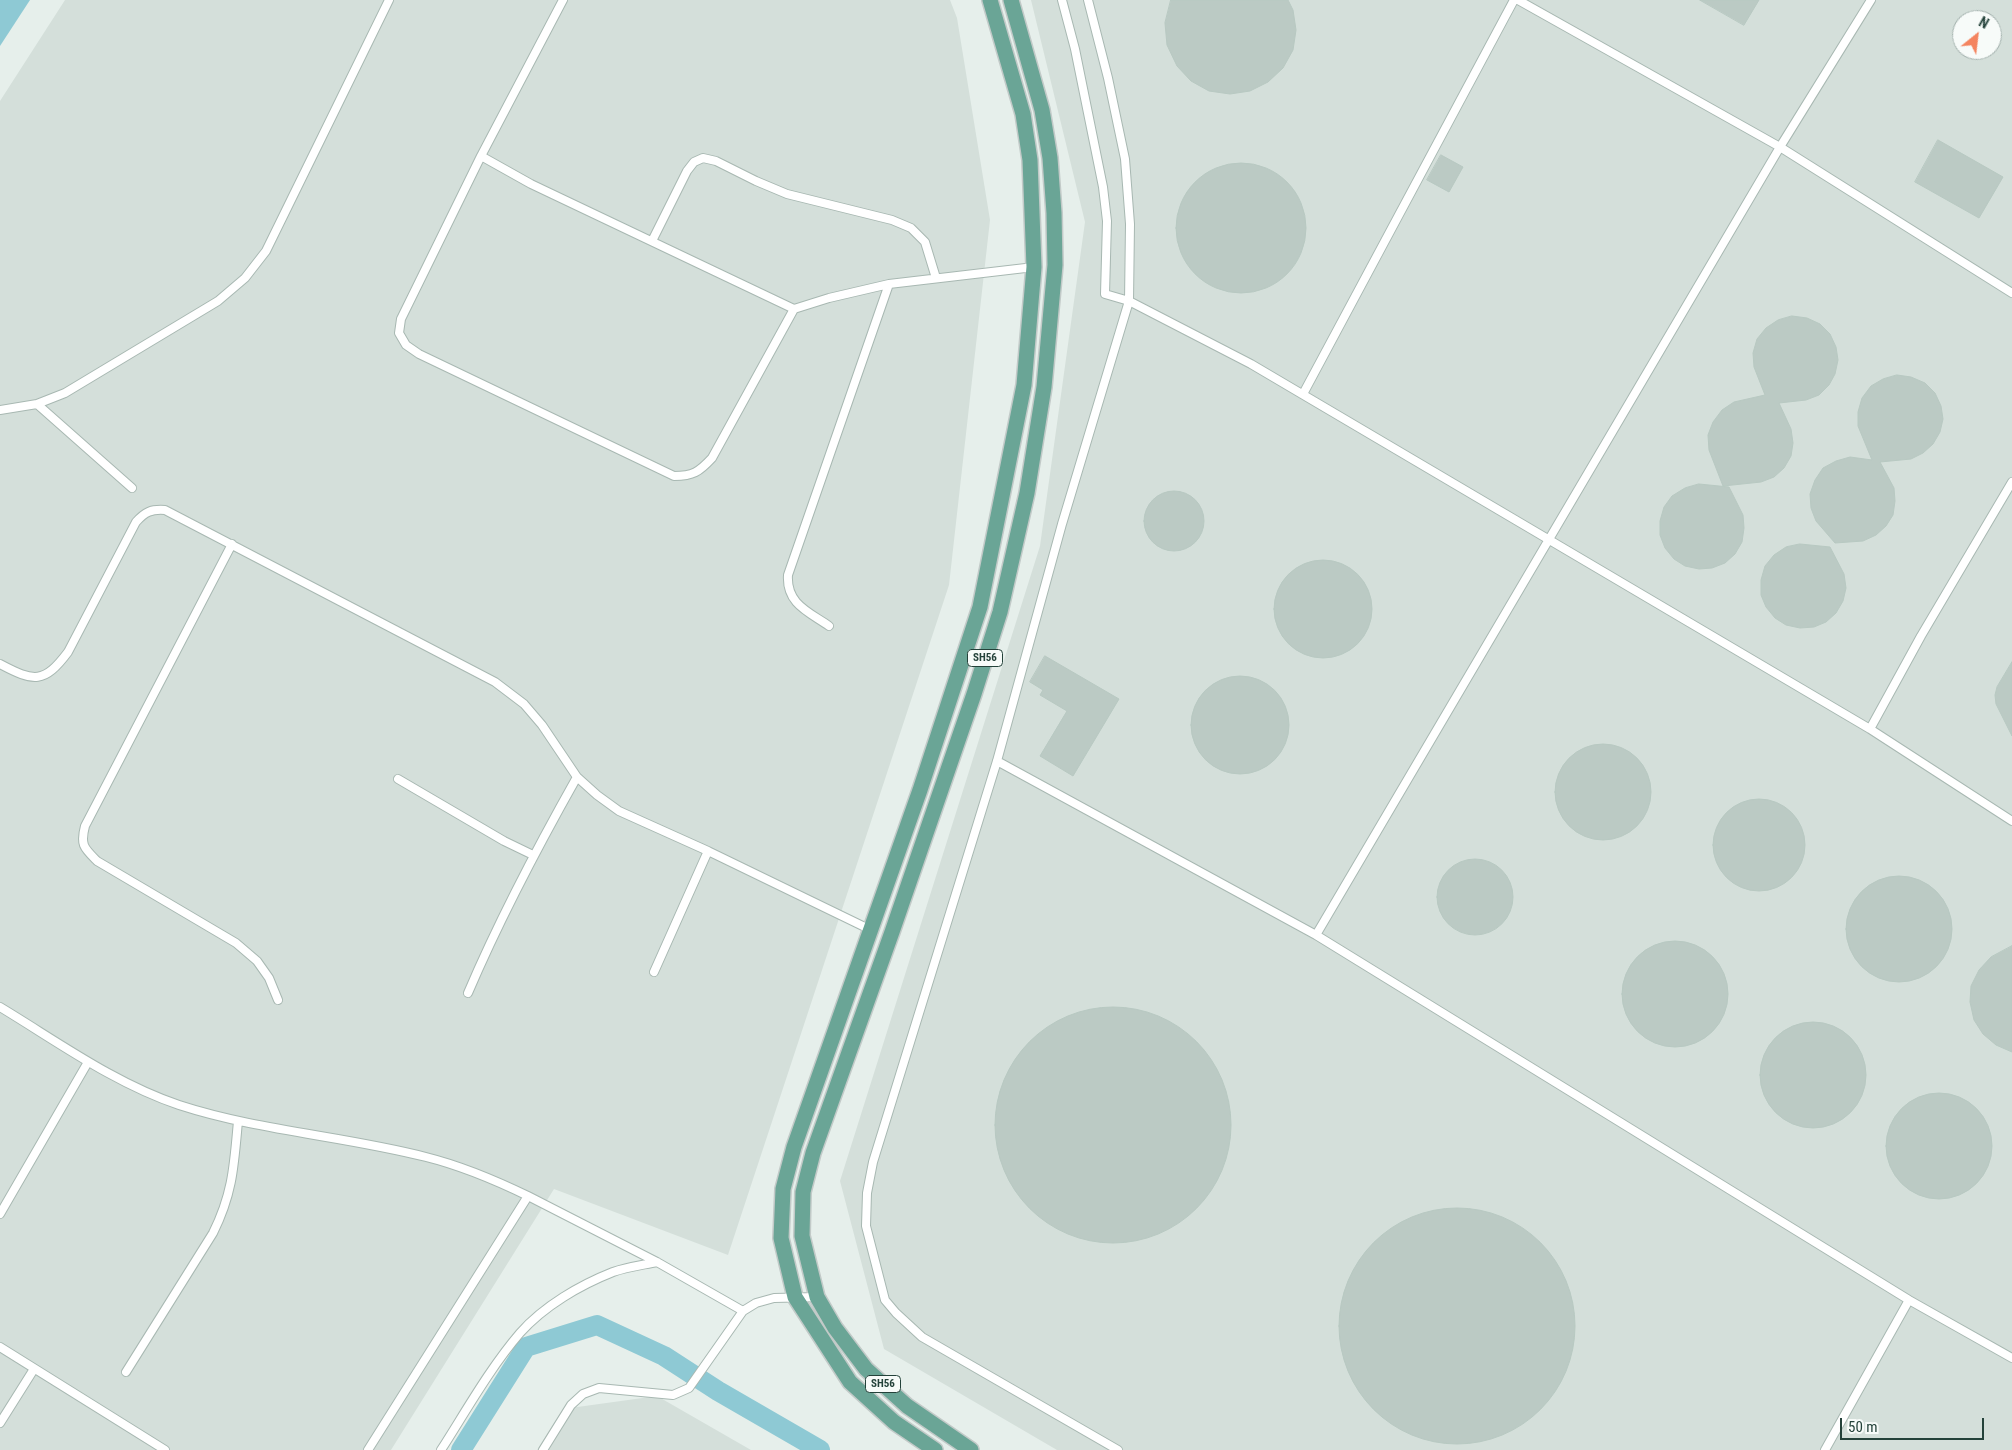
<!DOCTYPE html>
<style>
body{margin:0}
#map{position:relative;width:2012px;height:1450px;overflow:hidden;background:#e6efeb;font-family:"Roboto Condensed",sans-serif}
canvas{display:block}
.north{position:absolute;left:1952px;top:10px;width:50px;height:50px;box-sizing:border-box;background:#f7fbf9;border:1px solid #a3b1ad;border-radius:50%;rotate:29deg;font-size:14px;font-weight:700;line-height:20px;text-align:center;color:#24423a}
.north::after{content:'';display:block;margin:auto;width:18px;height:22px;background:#f4845f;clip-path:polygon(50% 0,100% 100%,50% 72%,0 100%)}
.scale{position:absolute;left:1840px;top:1418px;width:144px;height:22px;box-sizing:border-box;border:2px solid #24423a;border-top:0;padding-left:6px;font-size:15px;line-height:18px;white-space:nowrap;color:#24423a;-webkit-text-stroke:4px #f7fbf9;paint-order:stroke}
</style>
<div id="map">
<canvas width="2012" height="1450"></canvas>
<div class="north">N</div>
<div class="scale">50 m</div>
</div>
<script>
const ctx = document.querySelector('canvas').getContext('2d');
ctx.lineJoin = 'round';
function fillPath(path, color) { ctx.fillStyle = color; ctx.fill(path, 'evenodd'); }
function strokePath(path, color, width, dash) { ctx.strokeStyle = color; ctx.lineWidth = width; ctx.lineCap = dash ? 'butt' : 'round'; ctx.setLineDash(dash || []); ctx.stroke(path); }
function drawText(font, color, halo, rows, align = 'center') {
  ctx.font = font + ' "Roboto Condensed",sans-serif'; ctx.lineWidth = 4; ctx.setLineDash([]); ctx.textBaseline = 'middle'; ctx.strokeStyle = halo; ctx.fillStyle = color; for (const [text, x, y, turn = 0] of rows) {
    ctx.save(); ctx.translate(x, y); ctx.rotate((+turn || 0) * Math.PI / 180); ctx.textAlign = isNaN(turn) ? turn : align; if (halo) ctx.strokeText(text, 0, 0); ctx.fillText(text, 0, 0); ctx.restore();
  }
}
const built = new Path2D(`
 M65 0H950L957 18 990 220 949 585 728 1255 554 1189 391 1450H0V101Z
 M1031 0H2012V1450H1057L884 1349 840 1181 1040 546 1085 222ZM1962 20H1992V50H1962Z
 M657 1396 751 1450H537L563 1409Z`);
const water = new Path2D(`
 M0 0H30L0 46Z`);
const canal = new Path2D(`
 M461 1450 526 1347 597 1325 664 1356 718 1391 820 1450`);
const building = new Path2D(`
 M1171 0H1288L1293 10 1296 30 1293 50 1283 68 1268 82 1250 91 1230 94 1209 91 1191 81 1177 66 1167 45 1165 23Z
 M1700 0H1759L1744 25Z
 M1938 140 2003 177 1979 218 1915 182Z
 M1441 155 1463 167 1449 192 1427 180Z
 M1176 228a65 65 0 1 1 130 0a65 65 0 1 1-130 0Z
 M1792 316 1807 318 1820 324 1830 334 1836 347 1838 360 1835 374 1829 385 1819 395 1806 400 1779 403 1791 429 1793 443 1791 456 1784 468 1774 477 1761 482 1723 486 1709 450 1708 435 1713 422 1722 410 1734 402 1765 395 1754 367 1753 353 1757 339 1766 328 1778 320Z
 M1897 375 1911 377 1925 383 1935 393 1941 406 1943 419 1940 432 1933 444 1923 453 1911 459 1880 462 1894 488 1895 501 1893 515 1886 526 1876 535 1863 541 1835 543 1816 521 1811 508 1810 494 1815 480 1823 468 1836 461 1850 457 1872 460 1858 426V412L1862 398 1871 386 1883 379Z
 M1699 484 1729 487 1743 515 1744 528 1742 542 1735 554 1725 563 1712 568 1699 569 1685 566 1674 559 1665 548 1660 535V521L1664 507 1672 496 1685 488Z
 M1144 521a30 30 0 1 1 60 0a30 30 0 1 1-60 0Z
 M1800 544 1830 547 1844 574 1846 588 1843 601 1836 613 1826 622 1814 627 1800 628 1786 625 1775 618 1766 607 1761 595V580L1765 566 1774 555 1786 547Z
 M1274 609a49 49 0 1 1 98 0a49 49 0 1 1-98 0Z
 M1045 656 1119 699 1073 776 1040 756 1067 711 1040 695 1043 690 1030 682Z
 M2012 662V736L1996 704 1995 695 1997 687Z
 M1191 725a49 49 0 1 1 98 0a49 49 0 1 1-98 0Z
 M1555 792a48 48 0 1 1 96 0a48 48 0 1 1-96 0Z
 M1713 845a46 46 0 1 1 92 0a46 46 0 1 1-92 0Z
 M1437 897a38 38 0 1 1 76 0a38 38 0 1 1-76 0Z
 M1846 929a53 53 0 1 1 106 0a53 53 0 1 1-106 0Z
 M1622 994a53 53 0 1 1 106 0a53 53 0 1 1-106 0Z
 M2012 946V1052L1996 1045 1983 1034 1974 1020 1970 1002 1971 986 1979 970 1991 957Z
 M995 1125a118 118 0 1 1 236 0a118 118 0 1 1-236 0Z
 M1760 1075a53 53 0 1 1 106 0a53 53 0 1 1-106 0Z
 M1886 1146a53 53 0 1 1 106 0a53 53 0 1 1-106 0Z
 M1339 1326a118 118 0 1 1 236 0a118 118 0 1 1-236 0Z`);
const service = new Path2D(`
 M563 0 481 156 401 319 399 333 406 345 419 354 674 476C693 476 699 472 712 458L794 309
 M1062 0 1075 49 1103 187 1107 221 1105 294 1129 301 1251 364 1870 729 2012 821
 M1088 0 1108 78 1125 159 1130 224 1129 301 1062 524 997 761 873 1162 867 1193 866 1226 885 1300 896 1313 922 1337 1118 1450
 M1518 0 1780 147 2012 293
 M1871 0 1780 147 1316 935 1909 1300 2012 1358
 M481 156 531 184 794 309 829 298 889 284 1034 267
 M652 241 687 171 694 162 703 158 716 161 756 181 787 194 892 220 911 228 925 242 936 278
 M1303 394 1514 0
 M37 404 132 488
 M0 410 37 404 65 393 218 301 245 278 266 251 389 0
 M232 544 85 826C80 845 84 848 97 861L236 943 257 961 269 978 278 1000
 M829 626C809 612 786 604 788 575L889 284
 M0 664C34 682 44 684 68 652L136 522C145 512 151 509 165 510L495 682 524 704 542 725 577 777 597 795 619 811 708 851 871 930
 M1870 729 1921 636 2012 482
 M997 761 1316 935
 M398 779 504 841 533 855
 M654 972 708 851
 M468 993C500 918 537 848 577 777
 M0 1007C58 1042 114 1083 179 1105 259 1131 345 1136 426 1157 462 1166 495 1180 528 1196
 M0 1214 88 1062
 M0 1347 165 1450
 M126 1372 213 1233C233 1193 234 1165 238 1121
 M0 1423 34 1369
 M368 1450 528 1196 657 1262 743 1311
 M441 1450C466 1411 490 1368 520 1333 544 1306 580 1285 613 1272 627 1267 643 1265 657 1262
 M543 1450 571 1405 583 1394 599 1388 673 1395 689 1388 743 1311 756 1303 774 1298 817 1297
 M1825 1450 1909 1300`);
const primary = new Path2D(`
 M935 1450 894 1422 850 1382 795 1297 781 1238 783 1189 794 1147 920 790 980 607 1024 385 1034 267 1030 160 1023 114 990 0
 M971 1450 907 1406 866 1369 835 1328 817 1297 802 1236 803 1192 813 1153 892 932 974 694 1000 612 1027 493 1044 387 1055 265 1054 213 1050 158 1042 110 1011 0`);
const shields = [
 [985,658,35],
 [883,1384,35]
];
const shieldNames = [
 ["SH56",985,658],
 ["SH56",883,1384]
];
fillPath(built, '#d4dfda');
fillPath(water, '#8ec9d4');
strokePath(canal, '#8ec9d4', 20);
fillPath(building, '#bbcac4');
strokePath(building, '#b8c9c2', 1);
strokePath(service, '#a8b8b2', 10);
strokePath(primary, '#c2cac8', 18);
strokePath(service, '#fff', 8);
strokePath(primary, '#6aa596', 15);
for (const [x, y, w] of shields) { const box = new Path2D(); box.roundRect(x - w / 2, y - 8.5, w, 17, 4); ctx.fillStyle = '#f7fbf9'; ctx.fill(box); strokePath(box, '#24423a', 1); }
drawText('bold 11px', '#24423a', null, shieldNames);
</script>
